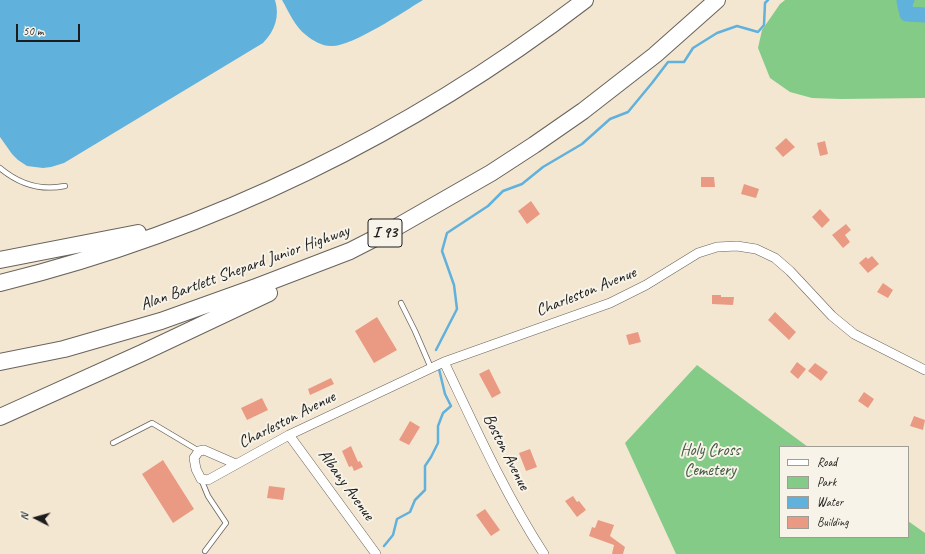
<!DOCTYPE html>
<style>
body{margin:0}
#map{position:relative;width:925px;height:554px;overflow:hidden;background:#f4e7d2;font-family:Caveat,sans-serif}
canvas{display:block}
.legend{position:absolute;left:779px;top:446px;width:130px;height:92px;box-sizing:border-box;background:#f7f3e8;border:1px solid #9f9d96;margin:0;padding:5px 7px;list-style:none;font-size:12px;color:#1c1c1c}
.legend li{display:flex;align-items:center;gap:8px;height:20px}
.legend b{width:20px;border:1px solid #9f9d96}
.north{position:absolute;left:16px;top:498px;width:40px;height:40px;-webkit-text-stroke:3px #f7f3e8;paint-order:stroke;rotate:276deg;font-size:11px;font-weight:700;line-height:16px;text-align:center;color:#1c1c1c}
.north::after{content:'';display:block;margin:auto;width:14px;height:18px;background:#1c1c1c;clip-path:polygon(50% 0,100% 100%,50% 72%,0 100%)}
.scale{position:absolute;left:16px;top:24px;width:64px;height:18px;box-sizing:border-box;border:2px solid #1c1c1c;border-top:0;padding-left:5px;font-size:12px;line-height:14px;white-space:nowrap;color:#1c1c1c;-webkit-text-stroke:3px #f7f3e8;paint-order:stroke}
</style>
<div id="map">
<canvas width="925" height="554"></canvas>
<ul class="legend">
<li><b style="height:5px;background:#fff"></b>Road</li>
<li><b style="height:11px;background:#83cb87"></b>Park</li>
<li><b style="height:11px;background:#60b1db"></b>Water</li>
<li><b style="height:11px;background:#ea9a83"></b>Building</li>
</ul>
<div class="north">N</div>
<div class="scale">50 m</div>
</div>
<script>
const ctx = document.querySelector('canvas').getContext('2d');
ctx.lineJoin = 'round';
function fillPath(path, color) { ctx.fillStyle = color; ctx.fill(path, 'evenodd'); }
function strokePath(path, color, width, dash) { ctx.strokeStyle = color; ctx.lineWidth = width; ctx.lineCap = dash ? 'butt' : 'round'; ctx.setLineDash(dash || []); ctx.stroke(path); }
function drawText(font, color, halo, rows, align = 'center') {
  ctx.font = font + ' Caveat,sans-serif'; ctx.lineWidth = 4; ctx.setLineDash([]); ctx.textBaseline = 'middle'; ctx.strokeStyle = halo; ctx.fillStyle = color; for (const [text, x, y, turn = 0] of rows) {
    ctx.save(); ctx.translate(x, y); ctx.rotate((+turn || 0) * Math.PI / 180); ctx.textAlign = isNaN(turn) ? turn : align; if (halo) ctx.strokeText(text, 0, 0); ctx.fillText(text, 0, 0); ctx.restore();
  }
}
const green = new Path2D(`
 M785 0H925V98L841 99 812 98 790 92 770 78 758 48 762 30 780 4Z
 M697 365 808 447H780V537H908V521L925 533V554H676L625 443Z`);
const water = new Path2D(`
 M0 0H275C280 16 275 31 263 43L64 163 51 167 43 168 27 166 18 160 12 154 0 137Z
 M282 0H423C403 12 352 47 331 46 322 46 313 41 306 35 295 27 289 12 282 0Z`);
const stream = new Path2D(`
 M436 350 457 309 454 285 442 251 447 233 488 206 503 191 522 184 543 167 582 144 610 119 628 112 652 83 668 62H684L693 48 717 33 737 26 758 32 764 25 765 3 768 0
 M384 546 393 535 397 519 410 512 415 500 425 490V466L431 457 438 443V426L443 413 451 406 445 394 439 369`);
const river = new Path2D(`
 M907 0 904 1 907 14 925 15`);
const building = new Path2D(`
 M786 138 795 147 783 157 775 148Z
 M825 141 828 154 820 156 817 143Z
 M701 177H714L715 187H701Z
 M744 184 759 189 756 198 741 194Z
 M531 201 540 214 527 224 518 211Z
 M820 209 830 220 822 228 812 217Z
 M846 224 851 230 845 235 850 242 843 248 832 235Z
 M872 256 879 264 868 273 859 263 866 257 868 259Z
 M883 283 893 290 888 298 877 292Z
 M712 295H721V297H734L733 305 712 304Z
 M775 312 796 332 789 340 768 320Z
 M377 317 397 350 374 363 355 331Z
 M638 332 641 342 629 345 626 335Z
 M797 362 806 369 798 379 790 372Z
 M815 363 828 372 821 381 808 371Z
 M489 369 501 393 492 398 479 374Z
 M331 378 334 384 310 395 308 389Z
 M864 392 874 399 868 408 858 401Z
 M262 398 268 410 247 420 241 408Z
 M914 416 925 420 923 430 910 426Z
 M410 421 420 427 409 445 399 440Z
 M351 446 358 462 360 461 363 467 354 471 352 466 349 467 342 451Z
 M530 449 537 467 526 471 519 453Z
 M163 460 194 509 173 523 142 474Z
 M269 486 285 488 283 500 267 498Z
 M573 496 577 502 579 501 586 510 577 517 565 501Z
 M485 509 500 530 491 536 476 515Z
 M598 520 614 525 610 536 625 547 623 554H612L614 545 589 536 592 527 595 528Z`);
const lane = new Path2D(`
 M0 168C19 184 40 191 65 186
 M401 303 415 331 431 368
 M113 443 152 423 199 451
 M201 479 208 496 226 523 205 551`);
const street = new Path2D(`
 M444 362C475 427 505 494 544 554
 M289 435 376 554
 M236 464 204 450 199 451 194 458 196 469 201 479 208 480 289 435 444 362 610 303 646 285 698 253 717 247 737 246 756 249 775 258 790 271 832 316 854 334 925 370`);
const highway = new Path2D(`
 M0 260 138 233
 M0 283C212 231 412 133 585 0
 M0 362 64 349 161 321 256 287 350 251 395 228 491 173 534 145 583 111 655 55 717 0
 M0 417 142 353 269 293`);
const shields = [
 [385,233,34]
];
const shieldNames = [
 ["I 93",385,233]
];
const streetNames = [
 ["Alan Bartlett Shepard Junior Highway",245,268,-20],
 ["Charleston Avenue",586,292,-22],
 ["Charleston Avenue",287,420,-27],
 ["Boston Avenue",506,452,63],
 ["Albany Avenue",346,485,54]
];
const parkNames = [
 ["Holy Cross",710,451],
 ["Cemetery",710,471]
];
fillPath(green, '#83cb87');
fillPath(water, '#60b1db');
strokePath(stream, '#60b1db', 2.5);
strokePath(river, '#60b1db', 15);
fillPath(building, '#ea9a83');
strokePath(lane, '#68635c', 6);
strokePath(street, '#68635c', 10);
strokePath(highway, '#68635c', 18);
strokePath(lane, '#fff', 4.5);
strokePath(street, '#fff', 9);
strokePath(highway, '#fff', 16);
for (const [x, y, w] of shields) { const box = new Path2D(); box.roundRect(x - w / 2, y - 14, w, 28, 3); ctx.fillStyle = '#f7f3e8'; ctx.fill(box); strokePath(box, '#1c1c1c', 1); }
drawText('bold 16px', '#1c1c1c', null, shieldNames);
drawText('17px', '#1c1c1c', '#f7f3e8', streetNames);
drawText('17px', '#405941', '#f7f3e8', parkNames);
</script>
